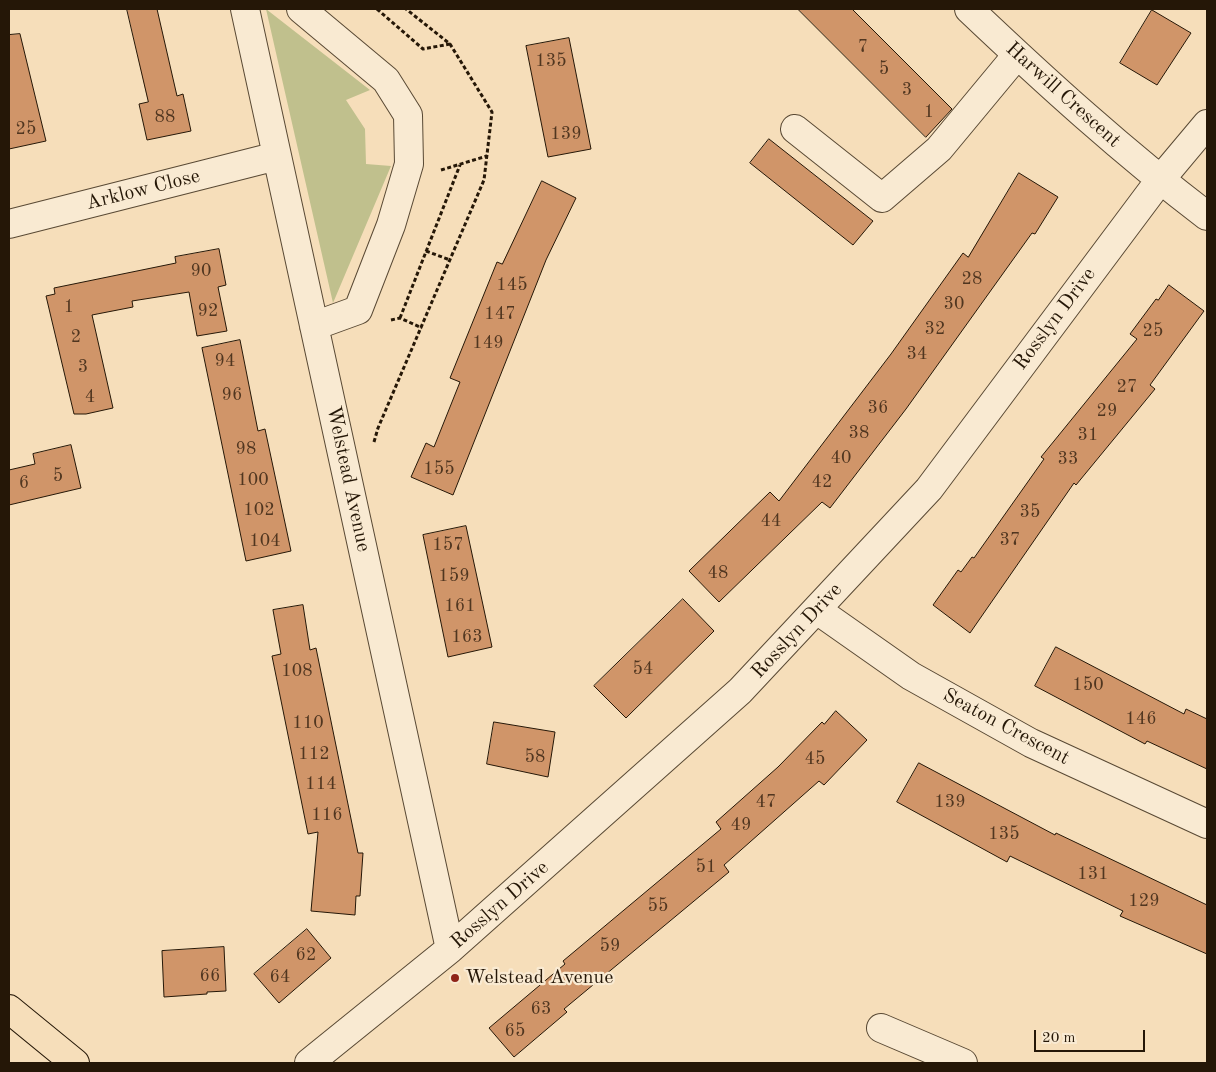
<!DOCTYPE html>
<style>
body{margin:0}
#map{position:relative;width:1216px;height:1072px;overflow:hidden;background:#f6deba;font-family:"Old Standard TT",serif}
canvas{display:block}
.frame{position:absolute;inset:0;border:10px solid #251707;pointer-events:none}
.scale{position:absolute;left:1034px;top:1030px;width:111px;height:22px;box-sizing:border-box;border:2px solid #251707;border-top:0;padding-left:6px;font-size:15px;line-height:18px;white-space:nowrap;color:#251707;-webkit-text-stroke:4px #f9ead2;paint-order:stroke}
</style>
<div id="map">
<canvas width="1216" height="1072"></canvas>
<div class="frame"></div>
<div class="scale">20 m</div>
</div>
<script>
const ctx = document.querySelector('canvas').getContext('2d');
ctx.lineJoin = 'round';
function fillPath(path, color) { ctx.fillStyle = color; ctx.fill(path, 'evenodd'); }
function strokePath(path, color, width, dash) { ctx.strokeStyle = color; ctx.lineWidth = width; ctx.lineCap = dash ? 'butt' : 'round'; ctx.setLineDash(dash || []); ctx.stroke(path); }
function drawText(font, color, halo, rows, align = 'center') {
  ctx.font = font + ' "Old Standard TT",serif'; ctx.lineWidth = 4.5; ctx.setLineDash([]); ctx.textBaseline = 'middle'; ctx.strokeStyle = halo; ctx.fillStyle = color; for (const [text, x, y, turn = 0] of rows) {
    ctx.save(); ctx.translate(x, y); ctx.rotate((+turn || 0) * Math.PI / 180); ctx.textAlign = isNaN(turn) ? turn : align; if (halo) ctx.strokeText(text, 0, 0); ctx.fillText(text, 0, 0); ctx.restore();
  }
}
const green = new Path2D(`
 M266 9 370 90 346 100 365 129 366 164 391 166 333 303Z`);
const building = new Path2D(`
 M127 9H157L177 96 183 94 191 131 147 140 139 104 148 102Z
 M798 9H852L952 109 926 137Z
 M1152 10 1191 33 1157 85 1120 63Z
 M20 34 46 141 9 149V35Z
 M569 38 591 149 548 157 526 46Z
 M769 139 873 221 853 245 750 163Z
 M1019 173 1058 197 1035 234 1032 233 906 409 830 508 822 502 719 602 689 571 770 492 779 501 891 354 963 253 968 257Z
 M542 181 576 198 546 260 453 495 411 477 426 443 434 447 460 382 450 378 497 262 502 264Z
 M219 249 226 285 218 287 227 331 197 336 189 292 132 301 133 307 92 315 113 408 86 414H74L46 296 55 294 54 288 176 263 175 257Z
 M1169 285 1204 311 1150 385 1155 389 1076 485 1074 483 970 633 933 605 958 570 961 572 972 557 974 558 1044 459 1041 457 1137 339 1130 334 1156 299 1158 300Z
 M240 340 258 431 265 429 291 551 246 561 202 348Z
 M71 445 81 488 9 505V470L35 464 33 454Z
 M466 526 492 647 448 657 423 535Z
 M683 599 714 631 626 718 594 686Z
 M303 605 310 650 316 648 358 853H363L360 896H356L355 915 311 911 318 832 308 834 272 656 281 654 273 610Z
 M1056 647 1184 714 1186 709 1207 719V769L1147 741 1145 744 1035 686Z
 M836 711 867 740 824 785 819 781 724 865 729 872 564 1009 567 1012 514 1057 489 1028 565 964 563 961 721 829 716 822 778 767 822 722 824 724Z
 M494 722 555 732 548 777 487 764Z
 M919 763 1055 835 1056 833 1207 905V954L1120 916 1123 911 1010 856 1007 862 897 802Z
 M307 929 331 958 279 1003 254 974Z
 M224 947 226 991 207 992V994L164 997 162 951Z`);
const path = new Path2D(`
 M377 9 423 49 450 44
 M441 170 487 156
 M426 251 450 260
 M400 318 460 165
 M391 320 400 318 422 328
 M374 442 378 428 484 180 492 112 450 44 406 9`);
const minor = new Path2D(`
 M245 9 450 949
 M301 9 386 80 408 115 409 164 391 225 358 310 314 326
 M969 9C1046 82 1123 152 1207 216
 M795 129 882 198 939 149 1017 55
 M9 224 277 156
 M817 610 911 676 1031 743 1207 824
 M881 1028 963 1063
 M309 1063 450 949 740 691 929 489 1160 180 1207 124`);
const major = new Path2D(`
 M9 1009 75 1063`);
const markers = [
 [455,978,5,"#8f2418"]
];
const numberNames = [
 ["7",863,47],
 ["135",551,61],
 ["5",884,69],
 ["3",907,90],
 ["1",929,112],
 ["88",165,117],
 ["25",26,129],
 ["139",566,134],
 ["90",201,271],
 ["28",972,279],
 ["145",512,285],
 ["30",954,304],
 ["1",69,307],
 ["92",208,311],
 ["147",500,314],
 ["32",935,329],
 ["25",1153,331],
 ["2",76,337],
 ["149",488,343],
 ["34",917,354],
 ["94",225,361],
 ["3",83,367],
 ["27",1127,387],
 ["96",232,395],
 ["4",90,397],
 ["36",878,408],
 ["29",1107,411],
 ["38",859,433],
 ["31",1088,435],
 ["98",246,449],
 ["40",841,458],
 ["33",1068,459],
 ["155",439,469],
 ["5",58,476],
 ["100",253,480],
 ["42",822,482],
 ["6",24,483],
 ["102",259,510],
 ["35",1030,512],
 ["44",771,521],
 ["37",1010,540],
 ["104",265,541],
 ["157",448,545],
 ["48",718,573],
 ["159",454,576],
 ["161",460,606],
 ["163",467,637],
 ["54",643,669],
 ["108",297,671],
 ["150",1088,685],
 ["146",1141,719],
 ["110",308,723],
 ["112",314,754],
 ["58",535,757],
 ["45",815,759],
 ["114",321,784],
 ["47",766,802],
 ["139",950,802],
 ["116",327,815],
 ["49",741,825],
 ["135",1004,834],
 ["51",706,867],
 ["131",1093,874],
 ["129",1144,901],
 ["55",658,906],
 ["59",610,946],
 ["62",306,955],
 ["66",210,976],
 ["64",280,977],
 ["63",541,1009],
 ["65",515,1031]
];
const streetNames = [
 ["Harwill Crescent",1063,95,42],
 ["Arklow Close",143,190,-14],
 ["Rosslyn Drive",1055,319,-53],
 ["Welstead Avenue",348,479,78],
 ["Rosslyn Drive",797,631,-47],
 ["Seaton Crescent",1006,727,28],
 ["Rosslyn Drive",500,905,-41]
];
const poiNames = [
 ["Welstead Avenue",465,978]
];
fillPath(green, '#c0c08d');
fillPath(building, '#d09569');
strokePath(building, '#251707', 1);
strokePath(minor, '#594934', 30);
strokePath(major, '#251707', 30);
strokePath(path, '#251707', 3, [4, 2.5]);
strokePath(minor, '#f9ead2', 28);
strokePath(major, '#f6deba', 28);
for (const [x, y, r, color] of markers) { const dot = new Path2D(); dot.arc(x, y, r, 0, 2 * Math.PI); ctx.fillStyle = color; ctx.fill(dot); strokePath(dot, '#f9ead2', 2); }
drawText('18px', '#503620', null, numberNames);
drawText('20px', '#251707', '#f9ead2', streetNames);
drawText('20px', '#251707', '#f9ead2', poiNames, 'left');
</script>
